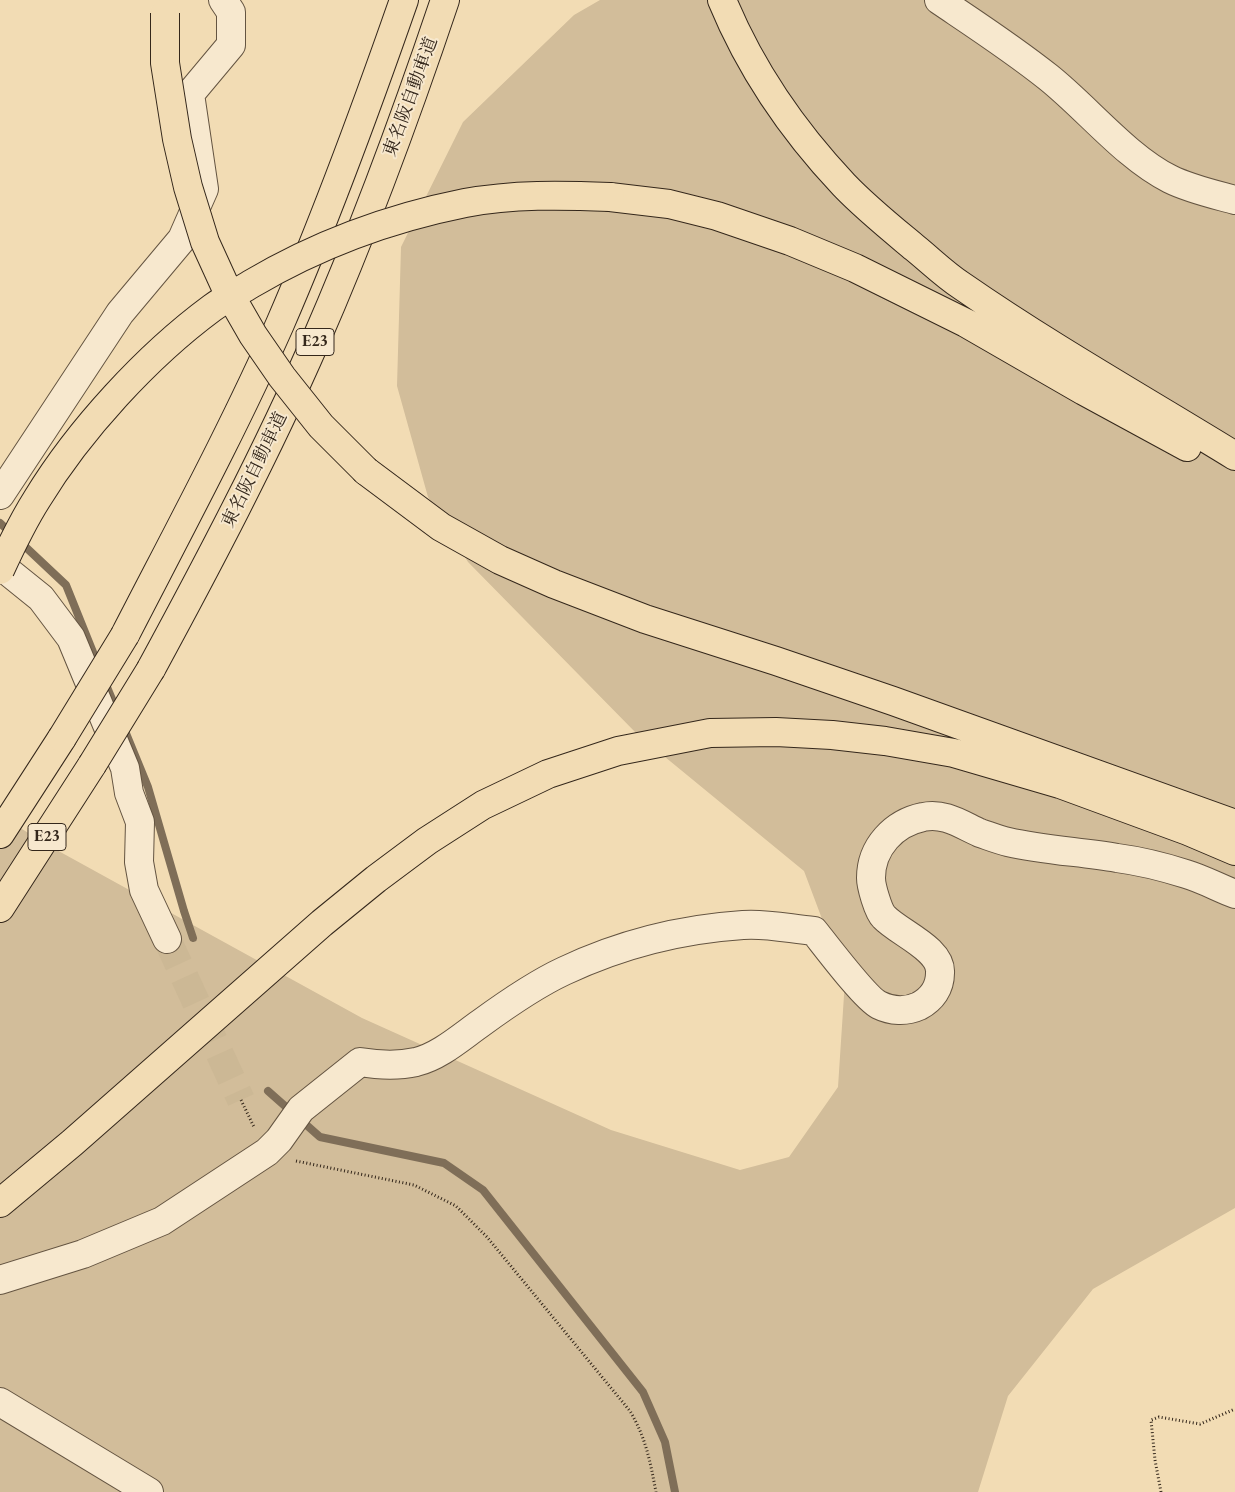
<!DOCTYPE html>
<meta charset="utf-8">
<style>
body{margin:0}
canvas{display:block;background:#f2dcb4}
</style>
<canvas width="1235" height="1492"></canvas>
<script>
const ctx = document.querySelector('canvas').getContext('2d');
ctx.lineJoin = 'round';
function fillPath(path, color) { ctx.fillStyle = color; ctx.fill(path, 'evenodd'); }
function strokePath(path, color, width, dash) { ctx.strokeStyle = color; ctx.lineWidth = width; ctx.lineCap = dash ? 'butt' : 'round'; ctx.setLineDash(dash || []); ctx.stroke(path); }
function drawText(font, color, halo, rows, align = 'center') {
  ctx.font = font + ' "EB Garamond","Noto Serif JP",serif'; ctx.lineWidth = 4; ctx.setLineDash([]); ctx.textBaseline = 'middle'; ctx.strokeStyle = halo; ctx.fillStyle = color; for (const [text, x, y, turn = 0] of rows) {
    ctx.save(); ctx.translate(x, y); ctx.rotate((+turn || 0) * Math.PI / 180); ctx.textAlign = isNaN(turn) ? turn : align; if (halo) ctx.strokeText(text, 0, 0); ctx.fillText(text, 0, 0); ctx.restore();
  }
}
const green = new Path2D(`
 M600 0H1235V1208L1093 1289 1008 1396 978 1492H0V815L44 843 133 892 362 1018 611 1130 740 1170 789 1157 838 1087 845 980 804 871 637 734 468 562 428 497 397 386 401 247 463 122 574 15Z`);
const stream = new Path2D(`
 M0 523 66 585 99 667
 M104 680 117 711
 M123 726 148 787 184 911 193 938
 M268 1091 320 1137 444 1163 483 1190 643 1392 665 1442 675 1492`);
const minorTunnel = new Path2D(`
 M167 939 241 1100`);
const path = new Path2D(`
 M241 1100 254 1127
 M296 1161 414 1185 456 1206 487 1237 630 1411C646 1438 650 1461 656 1492
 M1161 1492 1155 1460 1151 1420 1159 1417 1200 1424 1235 1409`);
const minor = new Path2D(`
 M939 0C976 25 1013 49 1048 77 1087 108 1126 157 1170 179 1190 189 1213 194 1235 200
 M0 495 120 313 182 239 204 189 190 94 231 45V12L223 0
 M0 565 41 598 71 638 125 768 129 793 140 822 139 862 144 890 167 939
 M0 1280 83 1254 162 1221 267 1152 279 1140 301 1109 360 1062C378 1065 398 1066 416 1062 440 1056 461 1037 481 1023 507 1004 534 985 564 971 619 945 682 929 743 925 766 923 791 929 814 931 826 946 865 998 879 1005 891 1011 906 1012 919 1006 932 999 940 988 940 973 942 949 899 933 884 917 878 911 871 886 871 878 871 847 894 823 923 817 944 812 962 825 980 833 989 836 999 840 1008 842 1043 850 1082 852 1117 858 1140 861 1164 867 1186 874 1203 879 1219 888 1235 894
 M0 1402 149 1492`);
const highway = new Path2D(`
 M722 0C750 68 794 132 844 185 866 208 891 228 915 248 931 261 945 275 962 286 1050 347 1144 400 1235 456
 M610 197 669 204 717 216 790 241 855 268 966 323 1084 391 1187 447
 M366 471 441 527 500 560 554 584 645 619 776 661 893 701 1235 824
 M125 635C178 532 233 430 280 324 326 218 366 109 404 0
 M151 669C209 562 266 454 315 342 364 230 406 116 445 0
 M0 834 62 738
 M0 908 92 765
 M0 1203 72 1143 322 923 376 879 427 841 483 805 548 774 618 751 710 733 776 732 832 735 885 741 954 753 1060 784 1188 831 1235 851`);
const highwayBridge = new Path2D(`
 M165 13V63L177 139 188 187 205 242 226 288 253 335 282 377 321 426 366 471
 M0 570C11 546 23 521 37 499 79 430 147 356 212 308 224 299 238 292 251 284 317 245 390 218 465 203 513 194 562 195 610 197
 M62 738 125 635
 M92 765 151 669`);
const shields = [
 [315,342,38],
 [47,837,38]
];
const shieldNames = [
 ["E23",315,342],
 ["E23",47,837]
];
const streetNames = [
 ["東名阪自動車道",411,97,-70],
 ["東名阪自動車道",255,470,-64]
];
fillPath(green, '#d2bd9a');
strokePath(stream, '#7f6e58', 8);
strokePath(minorTunnel, '#ccb895', 28, [28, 14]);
strokePath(minor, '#645441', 30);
strokePath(highway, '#34271b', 30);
strokePath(path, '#34271b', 3, [1, 2.5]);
strokePath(minor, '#f7e8ce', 28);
strokePath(highway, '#f2dcb4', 28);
strokePath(highwayBridge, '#34271b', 30, []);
strokePath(highwayBridge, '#f2dcb4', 28);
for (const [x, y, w] of shields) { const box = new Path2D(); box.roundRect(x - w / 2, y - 13.5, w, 27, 4); ctx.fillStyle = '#f7e8ce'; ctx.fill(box); strokePath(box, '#34271b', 1); }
drawText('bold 16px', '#34271b', null, shieldNames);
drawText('18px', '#34271b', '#f7e8ce', streetNames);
</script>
